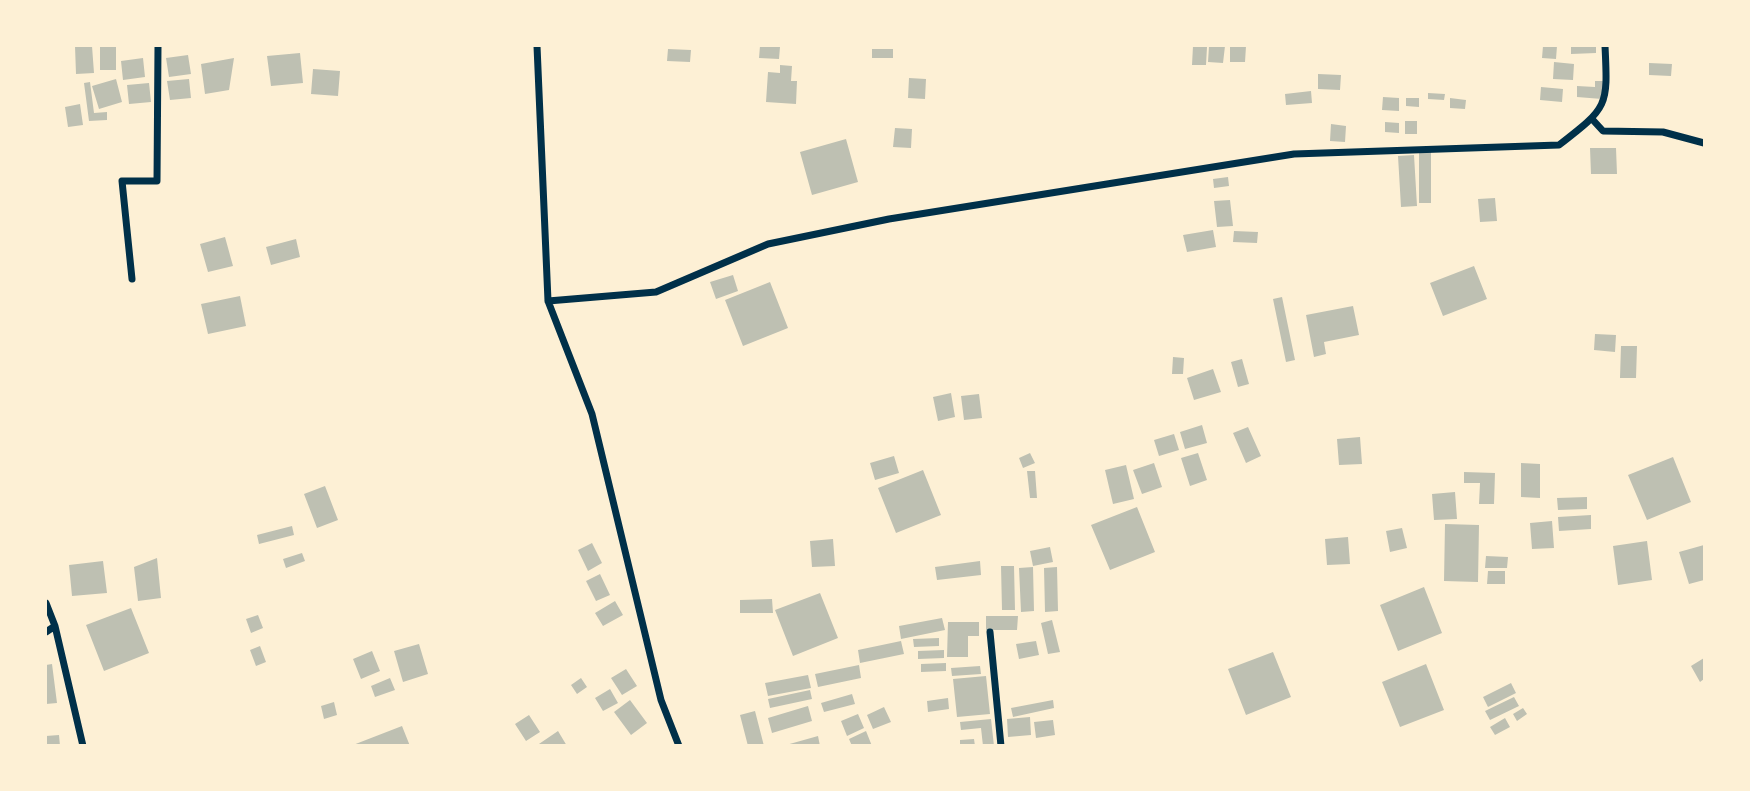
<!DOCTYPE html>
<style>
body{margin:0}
#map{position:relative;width:1750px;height:791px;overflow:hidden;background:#fdf0d5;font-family:"Source Serif 4",serif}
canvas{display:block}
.frame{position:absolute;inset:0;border:47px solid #fdf0d5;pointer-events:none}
</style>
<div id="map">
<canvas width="1750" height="791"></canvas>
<div class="frame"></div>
</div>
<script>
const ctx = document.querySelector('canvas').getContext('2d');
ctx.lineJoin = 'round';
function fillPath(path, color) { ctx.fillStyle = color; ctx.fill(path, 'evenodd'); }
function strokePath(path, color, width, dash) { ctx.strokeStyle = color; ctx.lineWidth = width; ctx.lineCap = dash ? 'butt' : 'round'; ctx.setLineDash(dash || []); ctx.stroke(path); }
const building = new Path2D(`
 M75 46H92L94 73 76 74Z
 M100 46H116V70H100Z
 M760 46 780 47 779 59 759 58Z
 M1193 46 1207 47 1206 65H1192Z
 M1209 46H1225L1223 63 1208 62Z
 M1230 46H1246L1245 62H1230Z
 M1543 46H1557L1556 59 1542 58Z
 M1571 46H1596V53L1571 54Z
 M668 49 691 50 690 62 667 61Z
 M872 49H893V58H872Z
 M300 53 303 83 271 86 267 56Z
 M188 55 191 74 169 77 166 58Z
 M143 58 145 77 123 80 121 61Z
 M234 58 229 90 205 94 201 64Z
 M1554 62 1574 64 1573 80 1553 79Z
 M1649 63 1672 64 1671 76 1649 75Z
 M780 65 792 66 791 81H797L796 104 766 102 768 72 780 73Z
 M313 69 340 71 338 96 311 94Z
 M1318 74 1341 75 1340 90 1318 89Z
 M909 78 926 79 925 99 908 98Z
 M116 79 122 102 99 109 92 86Z
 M189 79 191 98 170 100 167 81Z
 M1595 81H1603L1602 99 1577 97V86L1595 87Z
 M90 82 94 113 107 112V120L89 121 84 83Z
 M149 83 151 102 129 104 127 85Z
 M1541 87 1563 89 1562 102 1540 100Z
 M1311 91 1312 103 1286 105 1285 94Z
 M1428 93 1445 94 1444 100 1428 99Z
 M1383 97 1399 98V111L1382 110Z
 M1406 98H1419V107L1406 106Z
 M1450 98 1466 100 1465 109 1450 108Z
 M80 104 83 125 68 127 65 107Z
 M1405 121H1417V134H1405Z
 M1385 122 1399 123V133L1385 132Z
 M1331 124 1346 126 1345 142 1330 141Z
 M895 128 912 129 911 148 893 147Z
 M846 139 858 182 812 195 800 152Z
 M1590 148H1616L1617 174H1591Z
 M1419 152H1431V203H1419Z
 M1414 155 1417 206 1401 207 1398 156Z
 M1228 177 1229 186 1214 188 1213 179Z
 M1495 198 1497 221 1480 222 1478 199Z
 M1230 200 1233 226 1217 227 1214 201Z
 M1213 230 1216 247 1187 252 1183 235Z
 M1234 231 1258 232 1257 243 1233 242Z
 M225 237 233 266 208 272 200 244Z
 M296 239 300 257 271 265 266 247Z
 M1474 266 1487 299 1443 316 1430 283Z
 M733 275 738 291 716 299 710 282Z
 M770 282 788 328 743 346 725 300Z
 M240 296 246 326 208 334 201 304Z
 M1282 297 1295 360 1286 362 1273 299Z
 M1353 306 1359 335 1324 342 1326 354 1314 357 1306 315Z
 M1595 334 1616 335 1615 352 1594 350Z
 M1621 346H1637L1636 378H1620Z
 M1173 357 1184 358 1183 374H1172Z
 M1242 359 1249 384 1238 387 1231 362Z
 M1213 369 1221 392 1194 400 1187 378Z
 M951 393 955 417 938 421 933 397Z
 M979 394 982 418 964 420 961 396Z
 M1202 425 1207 443 1185 449 1180 432Z
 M1248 427 1261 456 1246 463 1233 433Z
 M1174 434 1179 450 1159 456 1154 440Z
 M1360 437 1362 464 1339 465 1337 439Z
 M1030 453 1035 463 1023 468 1019 458Z
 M1198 453 1207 480 1190 486 1181 458Z
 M894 456 899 473 875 480 870 463Z
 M1673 457 1691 502 1647 520 1628 475Z
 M1154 463 1162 487 1142 494 1133 470Z
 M1521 463 1540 464V498L1521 497Z
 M1126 465 1134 499 1113 504 1105 470Z
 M923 470 941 515 896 533 878 488Z
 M1027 471H1035L1037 498H1030Z
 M1464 472 1495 473 1494 504H1479L1480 483H1464Z
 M325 486 338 520 317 528 304 494Z
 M1455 492 1457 519 1434 520 1432 494Z
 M1587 497V509L1558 510 1557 498Z
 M1137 507 1155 552 1110 570 1091 525Z
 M1591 515V529L1559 531 1558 517Z
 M1552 521 1554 548 1532 549 1530 523Z
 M1445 524 1479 525 1478 582 1444 581Z
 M292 526 294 535 259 544 257 535Z
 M1402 528 1407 548 1390 552 1386 531Z
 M1348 537 1350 564 1327 565 1325 539Z
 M833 539 835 566 812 567 810 541Z
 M1647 541 1652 580 1618 585 1613 546Z
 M592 543 602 563 588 571 578 550Z
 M1704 545V580L1689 584 1679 552Z
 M1050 547 1053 562 1033 566 1030 551Z
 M302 553 305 561 286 568 283 559Z
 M1486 556 1508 557 1507 568H1485Z
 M157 558 161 598 138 601 134 567Z
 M103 561 107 593 72 596 69 565Z
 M980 561 981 575 937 580 935 567Z
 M1001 566H1014L1015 610H1002Z
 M1033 567 1034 611 1021 612 1019 568Z
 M1057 567 1058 611 1045 612 1044 568Z
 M1488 571H1505V584H1487Z
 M600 574 610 595 596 601 586 581Z
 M1424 587 1442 633 1398 651 1380 605Z
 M820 593 838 638 793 656 775 610Z
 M772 599 773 613H740V600Z
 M615 601 623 615 603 626 595 613Z
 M131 608 149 653 104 671 86 625Z
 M258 615 263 628 251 633 246 619Z
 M986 616H1018L1017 630H986Z
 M942 618 945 630 901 639 899 626Z
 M1052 620 1060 652 1048 654 1041 623Z
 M948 622H979V636H968V657H947Z
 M939 638V646L914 647 913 639Z
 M901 641 904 654 860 663 858 650Z
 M1036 641 1039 655 1019 659 1016 644Z
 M419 644 428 674 403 682 394 651Z
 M260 646 266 662 256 666 250 650Z
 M944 650V658L918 659V651Z
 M372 651 380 671 361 679 353 659Z
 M1273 652 1291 697 1246 715 1228 669Z
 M1704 658V679L1700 682 1691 666Z
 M946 663V671L921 672V664Z
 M52 664 57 703 46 704V665Z
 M1426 664 1444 710 1400 727 1382 682Z
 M859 665 861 678 818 687 815 674Z
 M980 666 981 674 952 676 951 668Z
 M626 669 637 686 622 695 611 678Z
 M808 675 811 688 768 696 765 683Z
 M986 676 990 714 957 717 953 679Z
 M390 678 395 690 375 697 371 686Z
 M581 678 587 687 577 694 571 685Z
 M1511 683 1516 693 1488 707 1483 697Z
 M610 689 618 703 603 711 595 698Z
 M810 690 812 699 770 708 768 699Z
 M852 694 855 704 824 712 821 703Z
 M1514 697 1519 706 1490 720 1485 711Z
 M948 698 949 709 928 712 927 701Z
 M630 700 647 723 631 735 614 712Z
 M1053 700 1054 708 1013 717 1011 708Z
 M334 702 337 715 324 719 321 706Z
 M808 706 812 721 772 733 768 718Z
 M884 707 891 722 873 729 867 715Z
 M1523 708 1527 714 1517 721 1513 714Z
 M755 711 764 746H748L740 715Z
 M858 714 864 728 847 736 841 721Z
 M529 715 540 732 526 741 515 724Z
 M1030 717 1031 735 1008 737 1007 719Z
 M1505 718 1510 727 1495 735 1490 727Z
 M991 719 994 746H983L981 728 961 730 960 722Z
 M1053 720 1055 735 1036 738 1034 722Z
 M402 726 410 746H353V745Z
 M558 731 567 746H536Z
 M866 731 872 746H852L849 739Z
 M59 735 60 746H46V736Z
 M818 736 820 746H786V745Z
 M974 739 975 746H960V740Z`);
const minor = new Path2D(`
 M537 46 548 301
 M1592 119 1603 131 1663 132 1704 143
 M132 279 122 181H157L158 46
 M46 603 55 626 46 632
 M55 626 83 746
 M990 632 1001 746
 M679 746 661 700 592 414 548 301 656 292 768 244 889 219 1294 154 1559 145C1608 107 1608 107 1605 46`);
fillPath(building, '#bec0b2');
strokePath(minor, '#003049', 7);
</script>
